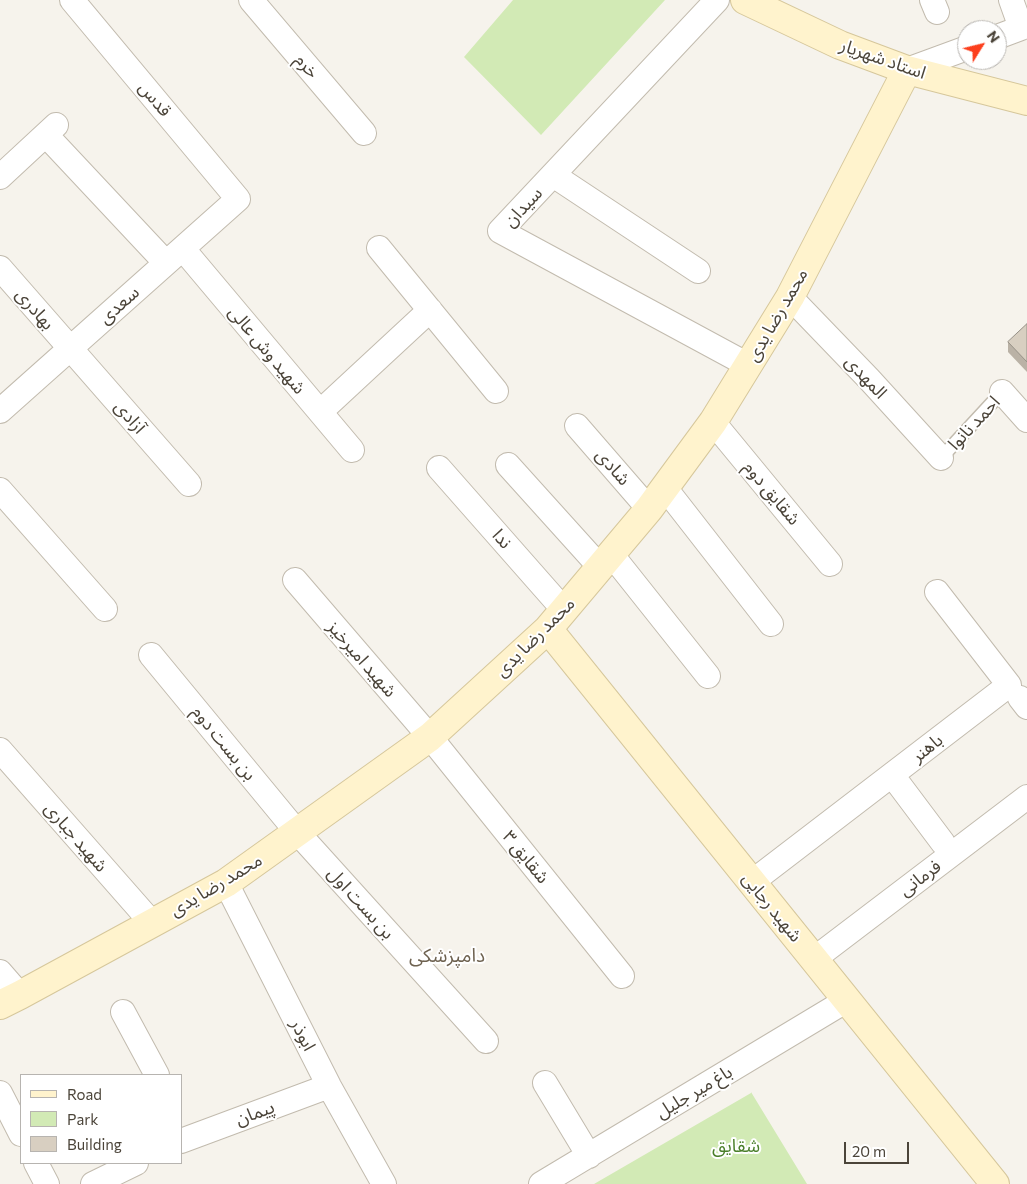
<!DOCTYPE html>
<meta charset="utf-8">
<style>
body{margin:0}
#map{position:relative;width:1027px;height:1184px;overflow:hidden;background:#f6f3ec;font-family:Commissioner,sans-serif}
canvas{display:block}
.legend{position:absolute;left:20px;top:1074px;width:162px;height:90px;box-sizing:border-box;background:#fff;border:1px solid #b7b4b0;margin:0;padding:6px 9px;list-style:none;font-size:15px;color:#4b4439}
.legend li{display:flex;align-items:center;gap:10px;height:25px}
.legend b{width:25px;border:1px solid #b7b4b0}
.north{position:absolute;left:957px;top:20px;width:50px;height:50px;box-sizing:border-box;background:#fff;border:1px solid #b7b4b0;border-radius:50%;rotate:54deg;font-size:14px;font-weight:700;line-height:20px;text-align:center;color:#4b4439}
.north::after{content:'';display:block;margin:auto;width:18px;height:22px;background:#fc3f1d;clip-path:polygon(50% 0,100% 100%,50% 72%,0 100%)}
.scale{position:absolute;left:844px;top:1142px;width:65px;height:22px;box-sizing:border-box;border:2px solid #4b4439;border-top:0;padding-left:6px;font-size:15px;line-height:18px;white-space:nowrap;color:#4b4439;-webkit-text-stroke:4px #fff;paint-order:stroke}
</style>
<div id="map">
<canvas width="1027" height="1184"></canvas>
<ul class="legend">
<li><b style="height:6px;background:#fff3cd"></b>Road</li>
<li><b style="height:14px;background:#d2eab5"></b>Park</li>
<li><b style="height:14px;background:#d8cfc1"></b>Building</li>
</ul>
<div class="north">N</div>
<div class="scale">20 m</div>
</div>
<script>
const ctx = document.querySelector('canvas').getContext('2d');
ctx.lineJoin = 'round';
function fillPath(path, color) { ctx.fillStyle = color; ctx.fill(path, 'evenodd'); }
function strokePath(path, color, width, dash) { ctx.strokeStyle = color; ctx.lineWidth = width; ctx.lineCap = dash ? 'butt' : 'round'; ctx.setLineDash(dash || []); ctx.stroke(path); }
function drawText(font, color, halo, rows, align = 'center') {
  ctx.font = font + ' Commissioner,"Noto Sans Arabic",sans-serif'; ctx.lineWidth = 4; ctx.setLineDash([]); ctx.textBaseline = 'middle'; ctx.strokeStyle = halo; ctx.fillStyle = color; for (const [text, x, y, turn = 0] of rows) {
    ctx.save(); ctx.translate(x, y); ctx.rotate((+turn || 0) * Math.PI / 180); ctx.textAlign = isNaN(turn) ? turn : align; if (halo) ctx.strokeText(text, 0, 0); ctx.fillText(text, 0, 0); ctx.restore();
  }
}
const green = new Path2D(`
 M513 0H665L541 135 464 57Z
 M751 1092 807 1184H594L751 1093Z`);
const service = new Path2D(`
 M941 458 1002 392`);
const minor = new Path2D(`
 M251 0 364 133
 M717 0 500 231 748 365
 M932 0 937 12
 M997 37 1021 28 1011 0
 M907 70 967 48
 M46 135 166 263
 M553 175 698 271
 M0 177 56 125
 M379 248 496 391
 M183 249 352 450
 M0 268 189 484
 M790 297 869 379 941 458
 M1002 392 1027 420
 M0 411 238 199 72 0
 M320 412 430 310
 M713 422 830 564
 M577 426 649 509
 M508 465 600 567
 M439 468 564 610
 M665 488 771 624
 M0 490 105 609
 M611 554 708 676
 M295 580 430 737 622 976
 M151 655 297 832 486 1041
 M1020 698 1027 707
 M0 750 152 923
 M892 775 943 843
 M752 882 1009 685 937 592
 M226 883 329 1086 384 1184
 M814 959 1027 797
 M0 972 20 995
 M123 1012 157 1075
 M545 1083 589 1156
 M0 1093 21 1134
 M181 1141 329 1086
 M36 1163 47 1184
 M93 1184 136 1163
 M541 1184 847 1000`);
const secondary = new Path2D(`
 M745 0 840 45 907 70 1027 101
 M548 629 995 1184
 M0 1005 20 995 226 883 430 737 548 629 649 509 713 422 790 297 907 70`);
const wall = new Path2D(`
 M1027 324V372L1008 352V342Z`);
const building = new Path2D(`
 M1027 324V362L1008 342Z`);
const streetNames = [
 ["استاد شهریار",883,59,19],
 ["خرم",307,66,49],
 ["قدس",155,99,50],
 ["سیدان",523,207,-47],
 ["سعدی",119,305,-42],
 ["بهادری",35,309,49],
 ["محمد رضا یدی",777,315,-60],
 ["شهید وش عالی",267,350,50],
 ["المهدی",866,377,47],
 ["آزادی",130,417,49],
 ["احمد نانوا",974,423,-47],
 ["شادی",613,467,49],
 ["شقایق دوم",772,493,50],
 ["ندا",502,539,49],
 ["محمد رضا یدی",535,637,-45],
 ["شهید امیرخیز",362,659,49],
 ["بن بست دوم",224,743,51],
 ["باهنر",927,748,-38],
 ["شهید جباری",76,837,49],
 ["شقایق ۳",526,857,51],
 ["فرمانی",920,878,-37],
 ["محمد رضا یدی",216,885,-31],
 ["بن بست اول",361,903,48],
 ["شهید رجایی",772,907,51],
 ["ابوذر",303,1035,63],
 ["باغ میر جلیل",694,1092,-31],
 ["پیمان",255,1113,-20]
];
const parkNames = [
 ["شقایق",736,1146]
];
const neighbourhoodNames = [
 ["دامپزشکی",447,956]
];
fillPath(green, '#d2eab5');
strokePath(service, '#c2bbae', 15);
strokePath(minor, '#c2bbae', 26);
strokePath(secondary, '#d6c79b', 30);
strokePath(service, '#fff', 12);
strokePath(minor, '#fff', 24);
strokePath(secondary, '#fff3cd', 28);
fillPath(wall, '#bab2a6');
fillPath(building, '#d8cfc1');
strokePath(building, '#979187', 1);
drawText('18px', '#4b4439', '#fff', streetNames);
drawText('18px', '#4a7f2a', '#fff', parkNames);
drawText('19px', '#6e6250', '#fff', neighbourhoodNames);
</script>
